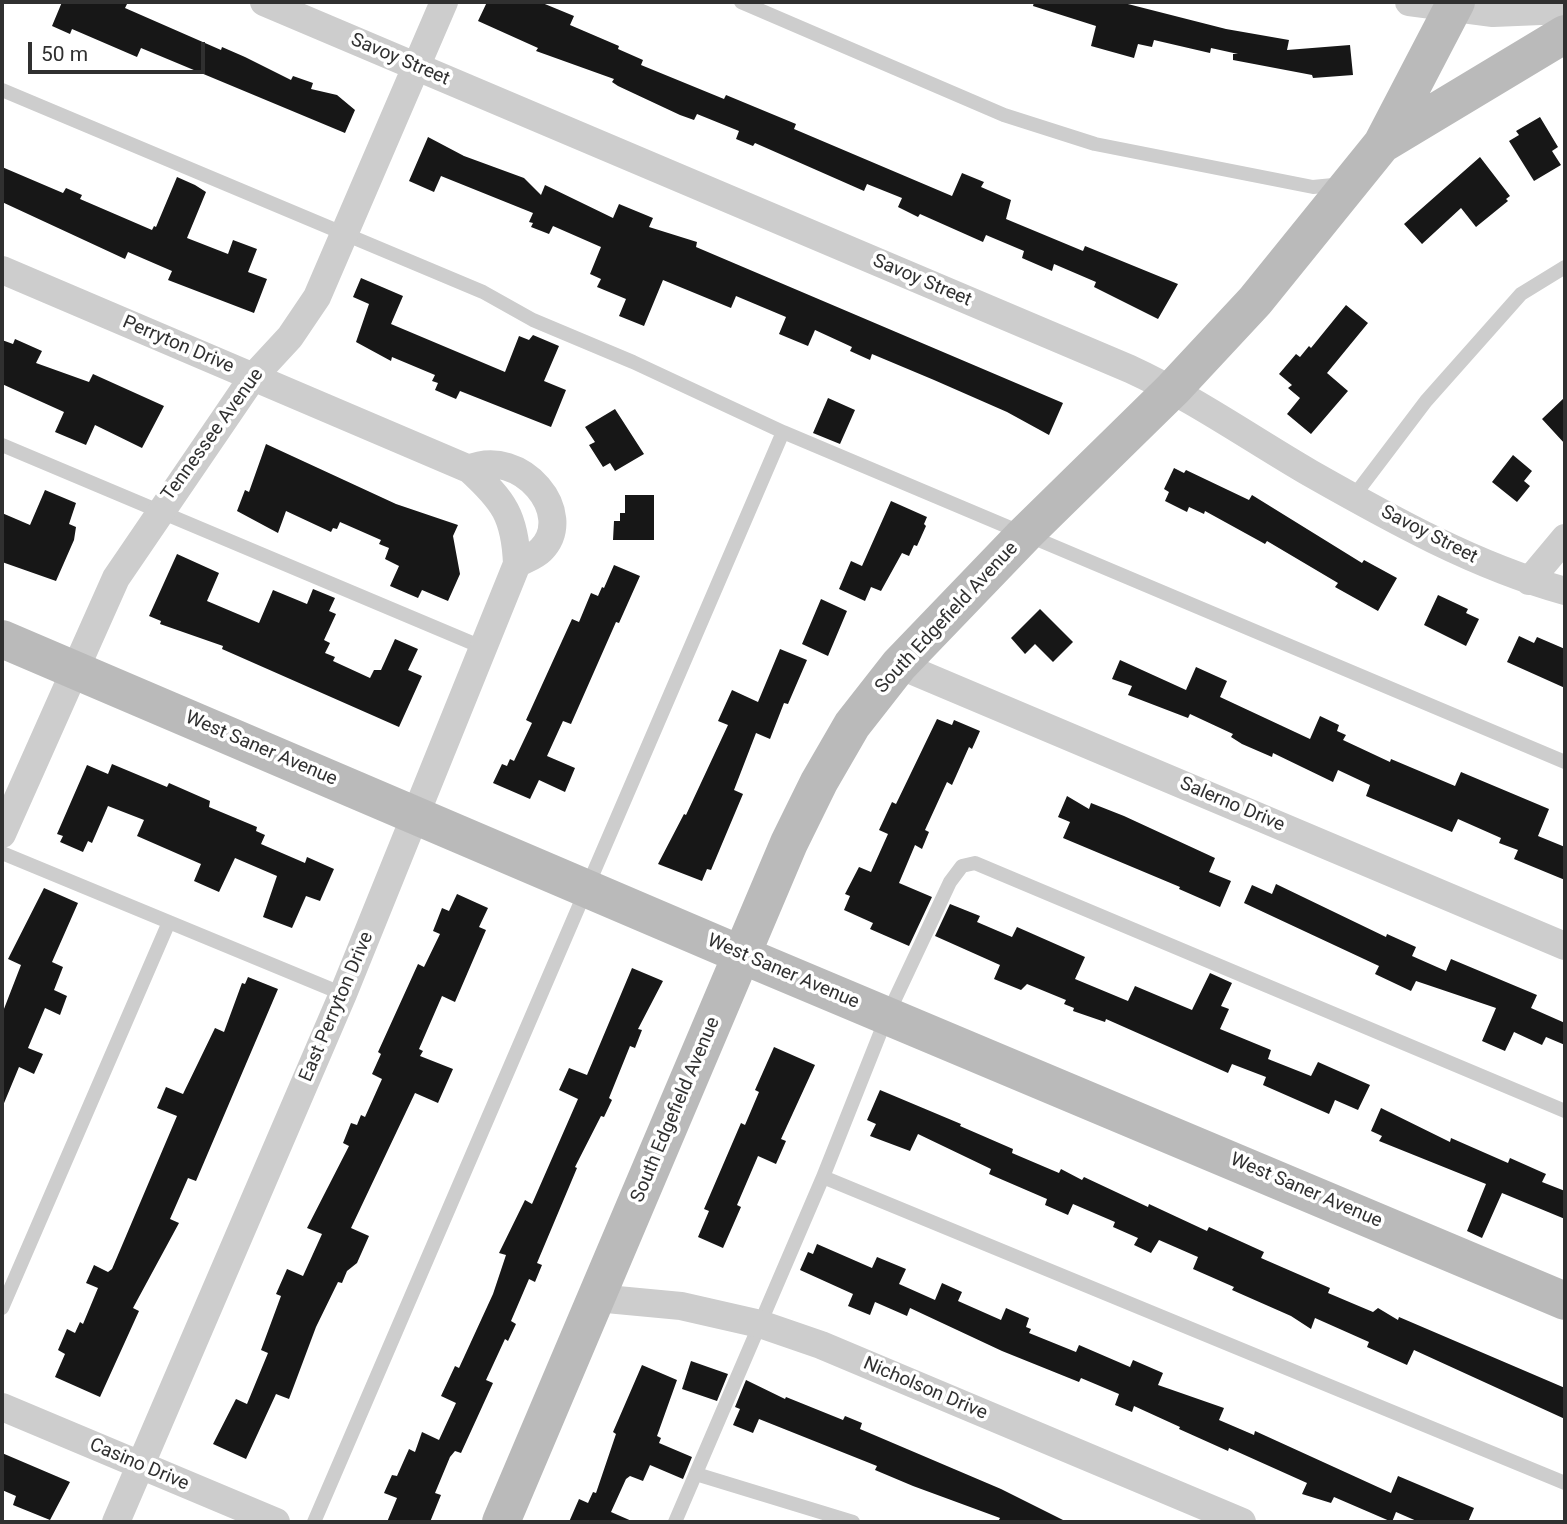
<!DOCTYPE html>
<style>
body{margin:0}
#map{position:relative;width:1567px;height:1524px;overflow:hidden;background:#fff;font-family:Roboto,sans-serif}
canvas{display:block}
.frame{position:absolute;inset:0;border:4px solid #303030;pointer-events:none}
.scale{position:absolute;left:28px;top:42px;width:177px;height:32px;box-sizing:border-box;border:4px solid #303030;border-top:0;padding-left:9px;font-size:21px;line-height:24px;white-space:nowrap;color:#303030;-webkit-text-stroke:5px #fff;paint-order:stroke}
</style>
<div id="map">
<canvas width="1567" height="1524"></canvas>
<div class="frame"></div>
<div class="scale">50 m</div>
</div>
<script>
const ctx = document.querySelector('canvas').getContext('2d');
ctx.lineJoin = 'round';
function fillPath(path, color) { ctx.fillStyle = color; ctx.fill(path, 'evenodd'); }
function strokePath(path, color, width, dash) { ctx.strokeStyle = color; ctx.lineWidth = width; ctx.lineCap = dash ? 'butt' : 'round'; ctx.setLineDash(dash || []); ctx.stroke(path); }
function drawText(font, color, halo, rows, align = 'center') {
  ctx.font = font + ' Roboto,sans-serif'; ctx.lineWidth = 7; ctx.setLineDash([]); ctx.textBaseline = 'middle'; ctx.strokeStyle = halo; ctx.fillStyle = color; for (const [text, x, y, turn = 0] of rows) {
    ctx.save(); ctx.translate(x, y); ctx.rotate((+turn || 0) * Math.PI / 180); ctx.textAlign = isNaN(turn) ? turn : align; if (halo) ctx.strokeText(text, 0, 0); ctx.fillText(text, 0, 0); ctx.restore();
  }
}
const building = new Path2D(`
 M62 2H128L125 8 221 50 222 47 245 57 291 80 293 76 313 83 311 89 337 95 355 110 345 133 141 48 137 57 72 29 70 34 52 26Z
 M487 2H540L574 16 570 25 619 46 618 49 643 60 641 65 724 99 726 95 796 124 794 129 952 196 962 173 984 182 981 187 1011 200 1006 219 1083 251 1085 246 1178 284 1158 319 1094 287 1096 282 1054 264 1052 271 1022 258 1024 251 986 235 983 242 920 214 918 217 898 207 902 198 867 184 864 191 755 143 753 146 736 139 739 131 697 114 694 120 680 115 618 86 612 82 614 79 536 51 538 48 478 21Z
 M1034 2H1120L1226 29 1289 40 1287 50 1350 45 1353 75 1313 78 1312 75 1233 60V54H1238L1211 48 1210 53 1154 40 1152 47 1138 44 1134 58 1091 46 1096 26 1033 6Z
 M1540 117 1558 147 1552 151 1561 165 1534 181 1509 141 1519 135 1516 131Z
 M428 137 464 156 524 178 541 195 545 185 613 218 619 204 653 218 649 227 697 242 696 247 1063 403 1049 435 1007 412 934 380 872 354 870 360 850 351 852 347 815 330 808 346 779 334 786 317 736 296 731 308 663 280 644 326 619 316 626 299 597 287 601 279 590 274 601 247 553 226 549 234 531 227 533 223 529 222 533 213 441 176 434 192 409 181Z
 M1480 157 1510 196 1506 199 1508 201 1476 227 1461 208 1422 244 1404 224Z
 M2 167 63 193 66 188 82 195 80 199 152 230 154 226 156 227 177 177 195 185 206 192 187 238 228 254 233 240 257 249 248 272 267 279 254 313 168 280 172 271 128 252 125 259 2 202Z
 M361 278 403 296 391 324 505 372 519 336 529 340 533 335 559 346 544 381 566 390 551 427 460 391 456 399 435 390 438 383 432 381 435 375 392 357 391 361 356 342 369 304 353 297Z
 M1346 305 1368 323 1327 373 1348 391 1311 434 1287 414 1300 398 1288 388 1292 385 1279 374 1296 354 1300 357 1309 346 1311 348Z
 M15 339 42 351 36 363 89 382 93 374 164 406 142 448 95 425 86 445 55 432 64 412 2 384V340L13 344Z
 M1565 397V444L1542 419Z
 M828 398 855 410 840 444 813 433Z
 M615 409 644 454 615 471 610 463 603 467 589 445 595 442 585 427Z
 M266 444 396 504 458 525 453 536 460 574 448 601 422 590 418 598 390 586 399 566 385 559 389 548 379 544 381 540 340 522 337 529 333 528 331 532 286 511 278 533 237 511 245 490 249 492Z
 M1513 455 1532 471 1524 481 1530 486 1517 502 1492 482Z
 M1174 468 1184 473 1186 470 1249 500 1252 495 1362 563 1364 560 1397 578 1378 611 1335 587 1338 583 1267 541 1265 544 1205 511 1204 514 1189 507 1187 512 1165 501 1169 492 1164 489Z
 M45 490 76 503 69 524 76 527 74 540 56 581 2 562V513L30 525Z
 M625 495H654V540H613L614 521H620V513H625Z
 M891 501 927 517 924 524 926 526 917 546 914 545 909 556 902 553 881 591 871 587 865 601 839 589 851 561 862 566Z
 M177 554 219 573 207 601 259 623 273 590 307 604 313 589 335 598 329 611 336 614 324 640 330 643 325 653 335 657 333 661 370 678 374 670H381L395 639 418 649 408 670 422 676 399 727 222 649 223 646 160 624 161 621 149 616Z
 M614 565 640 576 619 623 616 622 571 724 563 721 547 756 575 768 565 792 539 780 530 799 493 783 502 764 507 766 510 759 514 761 532 723 526 720 572 619 579 622 591 593 598 596 602 587 604 588Z
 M1438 595 1468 609 1466 613 1479 619 1466 646 1424 625Z
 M821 599 847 611 828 656 802 644Z
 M1040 609 1073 642 1053 662 1035 644 1025 654 1011 638Z
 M1519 636 1534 643 1537 637 1565 649V688L1507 662Z
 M780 649 807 660 788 704 784 703 770 739 756 733 734 790 743 794 711 870 707 869 702 881 658 864 684 814 686 815 728 725 718 721 732 690 758 702Z
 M1120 660 1186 690 1196 667 1227 681 1220 697 1310 739 1320 716 1339 725 1337 731 1346 735 1343 740 1390 762 1391 759 1455 786 1461 772 1549 809 1538 836 1565 847V880L1514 859 1518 850 1499 843 1501 838 1458 819 1452 832 1366 796 1370 785 1338 770 1333 782 1273 753 1272 757 1242 744 1231 737 1233 734 1190 714 1188 718 1128 695 1132 686 1112 679Z
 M937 719 952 725 954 720 980 731 972 749 969 747 952 785 947 782 925 830 929 832 922 849 915 845 899 883 932 897 909 946 870 929 873 923 844 910 850 896 845 894 859 867 871 872 888 834 879 830 892 802 896 804Z
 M112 764 167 787 169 783 210 801 209 807 257 827 256 831 265 835 261 844 305 863 307 857 334 869 320 901 306 896 292 928 263 917 277 876 235 858 219 892 194 881 201 864 137 836 144 820 108 806 92 843 88 841 83 852 60 842 63 836 57 834 87 765 108 774Z
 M1067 796 1089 809 1091 803 1124 816 1215 858 1209 872 1231 881 1220 907 1179 889 1180 887 1063 838 1070 822 1058 817Z
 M1276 884 1386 937 1387 934 1416 947 1412 956 1446 971 1451 959 1537 995 1531 1008 1565 1023V1045L1546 1037 1542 1045 1514 1032 1505 1051 1482 1041 1496 1008 1416 981 1411 991 1375 974 1379 966 1244 903 1252 885 1272 894Z
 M44 888 78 903 52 962 63 967 54 990 67 996 60 1015 45 1008 28 1048 43 1054 34 1074 19 1067 2 1108V1014L21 965 8 959Z
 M457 894 488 908 479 927 486 930 455 1002 442 996 419 1049 423 1051 420 1056 453 1069 438 1103 415 1093 351 1228 369 1236 357 1263 347 1271 342 1283 338 1282 316 1327 289 1399 276 1394 246 1459 213 1444 236 1399 247 1404 268 1353 261 1350 281 1296 276 1294 287 1269 303 1276 322 1234 307 1228 349 1146 343 1143 351 1123 357 1125 361 1115 365 1117 382 1079 372 1074 381 1054 378 1052 418 964 424 967 440 934 433 931 442 908 449 911Z
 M950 904 980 916 977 922 1012 937 1017 927 1085 957 1075 979 1128 1001 1135 986 1192 1010 1210 973 1232 983 1221 1006 1229 1009 1220 1029 1271 1050 1268 1059 1311 1076 1318 1062 1370 1085 1358 1110 1335 1100 1329 1114 1263 1085 1266 1077 1232 1064 1228 1073 1106 1019 1105 1022 1073 1011 1074 1008 1064 1004 1066 1000 1027 984 1021 990 994 979 1000 965 935 936Z
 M632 968 663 981 638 1029 642 1030 635 1048 630 1046 609 1098 612 1100 604 1117 601 1116 575 1167 577 1168 537 1263 542 1265 535 1282 529 1279 511 1321 516 1324 508 1341 505 1339 486 1380 493 1383 461 1453 455 1451 450 1457 435 1493 441 1495 430 1522H387L397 1498 384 1493 392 1475 397 1476 409 1449 415 1452 422 1432 439 1440 456 1403 441 1396 455 1366 459 1368 493 1294 506 1255 499 1253 525 1200 532 1204 578 1099 559 1090 569 1068 587 1075Z
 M248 977 278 989 196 1181 188 1178 170 1219 179 1223 133 1308 139 1311 100 1397 55 1377 65 1354 58 1350 67 1329 75 1333 80 1322 83 1324 98 1288 86 1283 94 1265 108 1272 112 1269 177 1116 157 1108 166 1087 183 1094 215 1028 224 1032 242 983 245 984Z
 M774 1047 815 1065 781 1139 786 1141 776 1164 758 1156 737 1205 741 1207 723 1248 698 1237 709 1211 704 1209 741 1123 745 1125 759 1092 755 1090Z
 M880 1090 961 1124 960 1126 1013 1149 1012 1153 1059 1173 1061 1169 1082 1180 1084 1177 1148 1207 1149 1204 1207 1231 1209 1227 1264 1252 1261 1258 1330 1288 1328 1293 1373 1312 1378 1308 1398 1320 1399 1317 1565 1388V1419L1414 1350 1407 1365 1367 1347 1369 1342 1315 1318 1311 1329 1291 1316 1232 1290 1234 1287 1193 1269 1198 1257 1159 1240 1151 1253 1134 1245 1138 1238 1113 1227 1115 1222 1073 1204 1068 1215 1045 1205 1047 1199 989 1174 991 1169 918 1134 910 1151 870 1136 876 1124 867 1120Z
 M1381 1108 1450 1142 1451 1138 1508 1163 1510 1158 1546 1174 1542 1182 1565 1191V1219L1502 1193 1482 1238 1467 1231 1486 1184 1379 1141 1382 1136 1371 1131Z
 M817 1244 872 1268 877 1257 906 1269 899 1284 935 1300 942 1283 962 1292 958 1301 1001 1320 1006 1308 1029 1318 1026 1327 1031 1329 1029 1333 1076 1352 1079 1345 1130 1367 1133 1360 1163 1373 1158 1385 1224 1408 1219 1420 1254 1435 1255 1431 1391 1493 1398 1476 1474 1508 1468 1522H1419L1396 1512 1392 1522 1334 1497 1331 1503 1302 1494 1307 1483 1229 1448 1228 1451 1179 1429 1180 1427 1134 1406 1132 1412 1115 1405 1119 1394 1081 1378 1079 1382 1002 1351 910 1308 907 1316 875 1302 870 1315 848 1306 853 1294 800 1270 808 1252 813 1254Z
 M691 1361 728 1374 717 1401 682 1389Z
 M642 1365 677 1380 657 1436 661 1438 659 1443 692 1457 683 1479 650 1465 643 1481 630 1476 626 1479 611 1512 634 1522H569L579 1499 588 1503 593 1492 596 1493 616 1434 613 1432Z
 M746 1380 785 1399 786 1397 843 1420 845 1416 862 1423 860 1429 1001 1489 1067 1522H998L1000 1518 913 1486 875 1470 877 1466 759 1419 753 1433 733 1425 740 1409 735 1407Z
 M2 1453 70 1482 50 1520 13 1505 16 1496 2 1490Z`);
const lane = new Path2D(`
 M741 2 1004 115 1095 144 1313 187 1343 184
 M2 90 483 292 533 320 633 362 783 432 1565 762
 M2 445 484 648
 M1354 496 1426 401 1521 294 1565 267
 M2 853 343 994
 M823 1177 1565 1483
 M2 1308 169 922
 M696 1474 853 1522
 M314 1522 783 432
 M675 1522 823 1177 887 1016 950 882 962 866 975 863 1565 1111`);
const street = new Path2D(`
 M264 2 1130 369C1193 398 1250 438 1310 473 1391 519 1475 566 1565 591
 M1409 2 1493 13 1565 10
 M2 270 469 469C504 501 515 516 517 564
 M1529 581 1565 538
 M899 665 1565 946
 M2 834 116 578 253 377 290 337 317 297 444 2
 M596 1298 681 1306 760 1324 821 1345 1242 1522
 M2 1407 276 1522
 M116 1522 343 994 517 564C524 560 535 556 541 550 577 514 521 446 469 469`);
const secondary = new Path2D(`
 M1384 143 1565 34
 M2 639 742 955 1565 1301
 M501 1522 789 843 819 782 852 725 899 665 1025 534 1173 389 1255 301 1382 144 1456 2`);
const streetNames = [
 ["Savoy Street",400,60,23],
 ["Savoy Street",922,281,23],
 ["Perryton Drive",178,345,23],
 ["Tennessee Avenue",213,435,-54],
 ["Savoy Street",1429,535,27],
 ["South Edgefield Avenue",947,618,-47],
 ["West Saner Avenue",261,749,23],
 ["Salerno Drive",1232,805,23],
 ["West Saner Avenue",783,972,23],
 ["East Perryton Drive",337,1007,-67],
 ["South Edgefield Avenue",676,1110,-67],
 ["West Saner Avenue",1306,1191,23],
 ["Nicholson Drive",925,1389,23],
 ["Casino Drive",139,1465,23]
];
fillPath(building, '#171717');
strokePath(lane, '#cdcdcd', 14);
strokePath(street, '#cdcdcd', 28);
strokePath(secondary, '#bababa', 38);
drawText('19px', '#303030', '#fff', streetNames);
</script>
